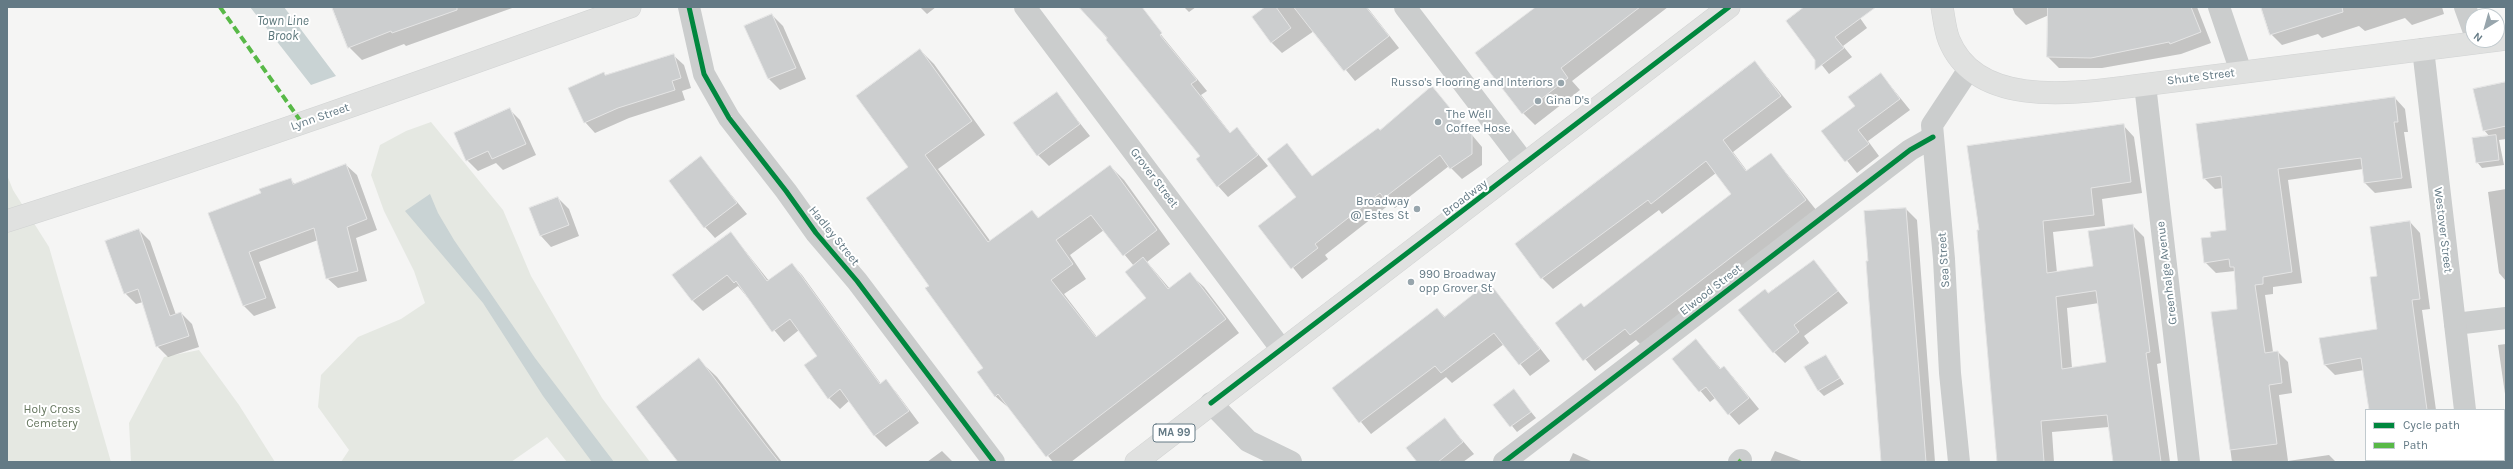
<!DOCTYPE html>
<style>
body{margin:0}
#map{position:relative;width:2513px;height:469px;overflow:hidden;background:#f5f5f4;font-family:Karla,sans-serif}
canvas{display:block}
.frame{position:absolute;inset:0;border:8px solid #647a85;pointer-events:none}
.legend{position:absolute;left:2365px;top:409px;width:140px;height:52px;box-sizing:border-box;background:#fff;border:1px solid #c1cace;margin:0;padding:5px 7px;list-style:none;font-size:12px;color:#647a85}
.legend li{display:flex;align-items:center;gap:8px;height:20px}
.legend b{width:20px;border:1px solid #c1cace}
.north{position:absolute;left:2465px;top:8px;width:40px;height:40px;box-sizing:border-box;background:#fff;border:1px solid #c1cace;border-radius:50%;rotate:217deg;font-size:11px;font-weight:700;line-height:16px;text-align:center;color:#647a85}
.north::after{content:'';display:block;margin:auto;width:14px;height:18px;background:#97a5ac;clip-path:polygon(50% 0,100% 100%,50% 72%,0 100%)}
</style>
<div id="map">
<canvas width="2513" height="469"></canvas>
<div class="frame"></div>
<ul class="legend">
<li><b style="height:5px;background:#00873e"></b>Cycle path</li>
<li><b style="height:5px;background:#58b947"></b>Path</li>
</ul>
<div class="north">N</div>
</div>
<script>
const ctx = document.querySelector('canvas').getContext('2d');
ctx.lineJoin = 'round';
function fillPath(path, color) { ctx.fillStyle = color; ctx.fill(path, 'evenodd'); }
function strokePath(path, color, width, dash) { ctx.strokeStyle = color; ctx.lineWidth = width; ctx.lineCap = dash ? 'butt' : 'round'; ctx.setLineDash(dash || []); ctx.stroke(path); }
function drawText(font, color, halo, rows, align = 'center') {
  ctx.font = font + ' Karla,sans-serif'; ctx.lineWidth = 4; ctx.setLineDash([]); ctx.textBaseline = 'middle'; ctx.strokeStyle = halo; ctx.fillStyle = color; for (const [text, x, y, turn = 0] of rows) {
    ctx.save(); ctx.translate(x, y); ctx.rotate((+turn || 0) * Math.PI / 180); ctx.textAlign = isNaN(turn) ? turn : align; if (halo) ctx.strokeText(text, 0, 0); ctx.fillText(text, 0, 0); ctx.restore();
  }
}
const green = new Path2D(`
 M431 122 503 210 531 276 602 398 650 462H567L547 437 511 462H341L349 450 318 407 321 375 358 337 401 319 425 303 414 271 384 211 371 175 380 145 406 131Z
 M7 175 13 190 49 247 111 462H7Z
 M199 350 239 405 275 462H131L129 423 164 357Z`);
const water = new Path2D(`
 M250 7H284L336 76 311 85Z
 M430 194 438 213 454 240 535 358 614 462H592L543 396 483 303 405 211Z`);
const shadow = new Path2D(`
 M337 7H515L406 46 404 44 362 60 349 47Z
 M920 7H936L927 14Z
 M1080 7H1132L1158 31 1207 91 1201 95 1231 134 1237 129 1268 166 1228 197 1218 186 1201 156 1108 39Z
 M1184 7H1196L1189 12Z
 M1267 7H1367L1399 48 1355 81 1314 31 1282 53 1271 42Z
 M1536 7H1668L1572 81 1580 90 1535 125 1523 113 1476 53Z
 M1806 7H1863L1860 18 1867 28 1843 46 1852 57 1829 74 1787 21Z
 M2012 7H2197L2211 43 2181 54 2102 68H2059L2048 57 2049 15 2026 25 2015 14Z
 M2262 7H2442L2444 14 2412 25 2405 18 2365 31 2359 26 2322 38 2318 34 2282 45 2271 34Z
 M772 15 783 26 806 79 780 90 769 79 746 26Z
 M920 50 934 64 985 135 938 169 991 242 1032 212 1039 218 1110 166 1124 180 1170 244 1147 262 1170 289 1190 274 1204 287 1239 333 1071 462H1053L1010 409 995 396 985 368 931 286 910 167ZM1104 230 1134 266 1148 299 1097 337 1064 294 1086 279 1070 255Z
 M673 55 684 65 691 88 682 91 685 100 629 118 595 133 585 122 603 73 606 76Z
 M1755 62 1792 107 1733 152 1747 171 1771 154 1817 211 1641 345 1636 340 1595 371 1556 323 1584 308 1733 194 1716 173 1662 214 1659 210 1553 289 1542 278Z
 M1881 74 1910 110 1868 141 1879 156 1857 173 1823 131 1856 106Z
 M2506 83V139L2499 140 2504 165 2482 168 2477 162 2490 137 2484 130Z
 M1432 87 1482 147V165L1462 179 1449 166 1395 208 1390 204 1325 255 1328 259 1302 279 1260 226 1297 197 1287 145 1313 177 1380 131Z
 M1056 93 1090 136 1049 166 1038 155Z
 M2395 98 2405 109 2408 132H2404L2412 188 2375 193 2365 183 2363 169 2288 180 2302 283 2273 287V294L2265 295 2273 352H2278L2288 362 2292 393 2279 395 2288 461 2329 455 2336 462H2232L2212 313 2238 310 2235 271 2216 273 2205 262 2212 238 2227 231 2223 188 2215 189 2204 178Z
 M509 109 520 120 536 155 503 170 496 163 478 171 467 160Z
 M2123 125 2134 137 2142 193 2102 199 2105 226 2053 232 2057 273 2094 267 2133 226 2144 237 2161 363 2157 364 2170 462H2114L2109 427 2052 432 2054 462H1997L1978 231ZM2099 303 2107 363 2072 368 2067 308Z
 M701 158 747 214 715 238 705 227Z
 M346 165 357 175 377 230 356 238 367 281 338 288 327 278 318 240 259 262 276 308 254 316 243 305 209 214 262 194 290 180 295 184Z
 M2506 189V281L2499 273 2488 192Z
 M558 198 569 209 579 236 551 247 541 236 530 209Z
 M1906 209 1917 220 1935 462H1883L1869 262Z
 M2410 222 2420 233 2430 309 2422 310 2436 410H2370L2364 370 2335 375 2324 364 2379 329 2378 277Z
 M139 230 150 241 176 315 181 313 192 324 199 347 168 357 157 346 143 302 136 304 125 293Z
 M731 233 769 281 792 264 802 275 881 384 885 381 896 392 919 423 886 447 875 436 850 400 840 409 829 398 818 357 799 330 784 342 738 286 703 311 692 300Z
 M1813 261 1848 303 1804 336 1809 343 1785 363 1774 352 1769 294Z
 M1489 283 1550 361 1530 376 1504 344 1452 383 1446 377 1371 434 1333 388 1437 309 1445 317Z
 M1696 340 1721 369 1724 367 1733 377 1759 409 1739 425 1715 398 1710 402 1673 359Z
 M2506 344V401L2498 345Z
 M1826 356 1844 384 1824 396 1818 390Z
 M699 360 717 377 782 462H680Z
 M1514 391 1536 418 1517 432 1495 405Z
 M1445 420 1474 454 1463 462H1418Z
 M942 451 953 462H927Z
 M1775 451 1804 462H1770Z
 M1573 453 1593 462H1569Z
 M2386 460H2442L2443 462H2386Z`);
const building = new Path2D(`
 M332 7H457V10L392 33 391 31 348 48Z
 M1079 7H1142L1162 33 1160 35 1197 80 1191 84 1230 133 1237 127 1258 155 1217 187 1196 159 1200 156 1106 40 1107 38Z
 M1265 7H1276L1291 28 1271 43 1252 17Z
 M1294 7H1366L1389 36 1344 71Z
 M1536 7H1640L1561 68 1568 78 1522 114 1475 53Z
 M1804 7H1876L1835 37 1844 48 1815 70V60L1786 21Z
 M2048 7H2191L2201 32 2170 44 2169 42 2091 58 2047 57Z
 M2261 7H2342L2343 12 2270 35Z
 M772 14 796 68 768 79 744 26Z
 M920 49 972 121 925 155 988 242 1032 210 1038 218 1110 165 1157 230 1123 256 1091 215 1056 240 1073 264 1051 280 1096 337 1146 298 1125 272 1143 257 1168 289 1190 272 1226 319 1046 457 998 394 995 397 977 372 983 368 925 288 929 286 866 198 908 167 856 96Z
 M674 54 681 78 672 81 675 90 618 108 584 123 568 88 604 72 605 75Z
 M1755 61 1781 96 1723 140 1746 171 1771 153 1806 200 1630 335 1625 329 1583 361 1555 323 1581 303 1584 307 1731 194 1706 161 1651 204 1648 200 1541 279 1515 244Z
 M1881 73 1900 99 1858 130 1869 144 1845 162 1821 131 1855 106 1848 97Z
 M2506 82V126L2483 131 2473 89Z
 M1432 86 1472 135V154L1450 169 1440 155 1384 198 1380 193 1315 244 1318 248 1291 269 1258 226 1296 197 1267 159 1287 143 1312 176 1378 128 1380 130Z
 M1057 92 1080 124 1037 156 1013 123Z
 M2395 97 2398 122H2394L2402 178 2364 183 2361 158 2278 169 2292 272 2263 277V284L2255 285 2265 353 2278 351 2282 383 2269 385 2277 444 2230 450 2211 312 2237 309 2234 267H2230L2229 259 2204 263 2201 238 2211 237 2210 232 2226 230 2221 176 2203 179 2196 124Z
 M510 108 526 144 492 159 488 151 466 161 454 133Z
 M2124 124 2131 182 2091 188 2094 215 2043 221 2047 273 2093 266 2088 231 2133 224 2150 352 2146 353 2161 462H2113L2107 415 2041 421 2044 462H1997L1977 230H1979L1967 146ZM2096 291 2106 362 2062 369 2056 297Z
 M2496 135 2499 160 2476 163 2472 138Z
 M701 156 737 203 704 228 669 181Z
 M346 164 367 219 347 227 358 271 326 279 314 228 249 252 266 298 243 306 208 213 261 193 259 189 291 178 293 184Z
 M558 197 569 225 540 236 529 208Z
 M1906 208 1926 462H1881L1866 261H1868L1864 211Z
 M2410 221 2420 299 2412 300 2427 410H2369L2361 358 2324 365 2319 338 2377 329 2370 277 2377 276 2370 227Z
 M139 229 170 316 181 312 189 336 156 347 138 289 124 294 105 241Z
 M731 232 767 281 792 263 880 384 886 379 909 411 874 436 840 389 828 399 804 365 817 356 790 319 772 332 736 281 734 283 727 275 692 301 672 275Z
 M1814 260 1838 291 1794 325 1799 332 1773 353 1738 310 1765 289 1768 293Z
 M1489 282 1540 349 1519 365 1494 333 1441 373 1435 366 1359 423 1332 388 1437 308 1444 317Z
 M1696 339 1720 369 1724 366 1749 398 1728 415 1706 387 1699 392 1672 359Z
 M1826 355 1840 378 1818 391 1804 367Z
 M699 358 764 443 779 462H678L636 407Z
 M1514 389 1531 412 1510 427 1493 405Z
 M1445 418 1463 442 1438 462H1417L1406 448Z`);
const minor = new Path2D(`
 M689 7 704 74 729 118 786 191 816 233 857 281 994 462
 M1025 7 1282 350
 M1405 7 1525 164
 M2219 7 2241 72
 M2465 7 2473 29
 M2145 85 2189 462
 M2455 324 2506 318
 M1504 462 1910 150 1933 137
 M1739 462 1741 460
 M1959 462 1950 373 1944 259 1932 125 1969 69`);
const tertiary = new Path2D(`
 M2423 49 2465 410
 M1211 403 1248 441 1291 462
 M2471 460V462`);
const secondary = new Path2D(`
 M1942 7C1944 18 1945 30 1949 40 1977 109 2076 93 2134 86L2506 39
 M7 221C217 155 423 81 630 7`);
const primary = new Path2D(`
 M1136 462 1729 7`);
const quiet = new Path2D(`
 M220 7 302 123
 M1739 462 1741 460`);
const cycleway = new Path2D(`
 M689 7 704 74 729 118 786 191 816 233 857 281 994 462
 M1211 403 1729 7
 M1504 462 1910 150 1933 137`);
const markers = [
 [1561,83,4,"#97a5ac"],
 [1538,101,4,"#97a5ac"],
 [1438,122,4,"#97a5ac"],
 [1417,209,4,"#97a5ac"],
 [1411,282,4,"#97a5ac"]
];
const shields = [
 [1174,433,42]
];
const shieldNames = [
 ["MA 99",1174,433]
];
const streetNames = [
 ["Shute Street",2201,77,-7],
 ["Lynn Street",320,117,-19],
 ["Grover Street",1154,178,53],
 ["Broadway",1465,198,-37],
 ["Westover Street",2443,230,83],
 ["Hadley Street",834,236,51],
 ["Sea Street",1944,260,-94],
 ["Greenhalge Avenue",2167,273,-97],
 ["Elwood Street",1711,290,-38]
];
const poiNames = [
 ["Russo's Flooring and Interiors",1553,83,"right"],
 ["Gina D's",1546,101],
 ["The Well",1446,115],
 ["Coffee Hose",1446,129],
 ["Broadway",1409,202,"right"],
 ["@ Estes St",1409,216,"right"],
 ["990 Broadway",1419,275],
 ["opp Grover St",1419,289]
];
const parkNames = [
 ["Holy Cross",52,410],
 ["Cemetery",52,424]
];
const waterNames = [
 ["Town Line",283,21],
 ["Brook",283,36]
];
fillPath(green, '#e5e8e2');
fillPath(water, '#c9d3d4');
fillPath(shadow, '#0003');
fillPath(building, '#cccecf');
strokePath(building, '#e4e4e4', 1);
strokePath(secondary, '#d1d3d3', 23);
strokePath(primary, '#d1d2d2', 23);
strokePath(minor, '#cbcdcd', 22);
strokePath(tertiary, '#cbcdcd', 22);
strokePath(secondary, '#e0e1e0', 22);
strokePath(primary, '#e0e1e0', 22);
strokePath(quiet, '#58b947', 4, [8, 4]);
strokePath(cycleway, '#00873e', 5);
for (const [x, y, r, color] of markers) { const dot = new Path2D(); dot.arc(x, y, r, 0, 2 * Math.PI); ctx.fillStyle = color; ctx.fill(dot); strokePath(dot, '#fff', 1.5); }
for (const [x, y, w] of shields) { const box = new Path2D(); box.roundRect(x - w / 2, y - 9, w, 18, 3); ctx.fillStyle = '#fff'; ctx.fill(box); strokePath(box, '#647a85', 1); }
drawText('bold 11px', '#647a85', null, shieldNames);
drawText('12px', '#647a85', '#fff', streetNames);
drawText('12px', '#647a85', '#fff', poiNames, 'left');
drawText('12px', '#66775f', '#fff', parkNames);
drawText('italic 13px', '#5b767a', '#fff', waterNames);
</script>
